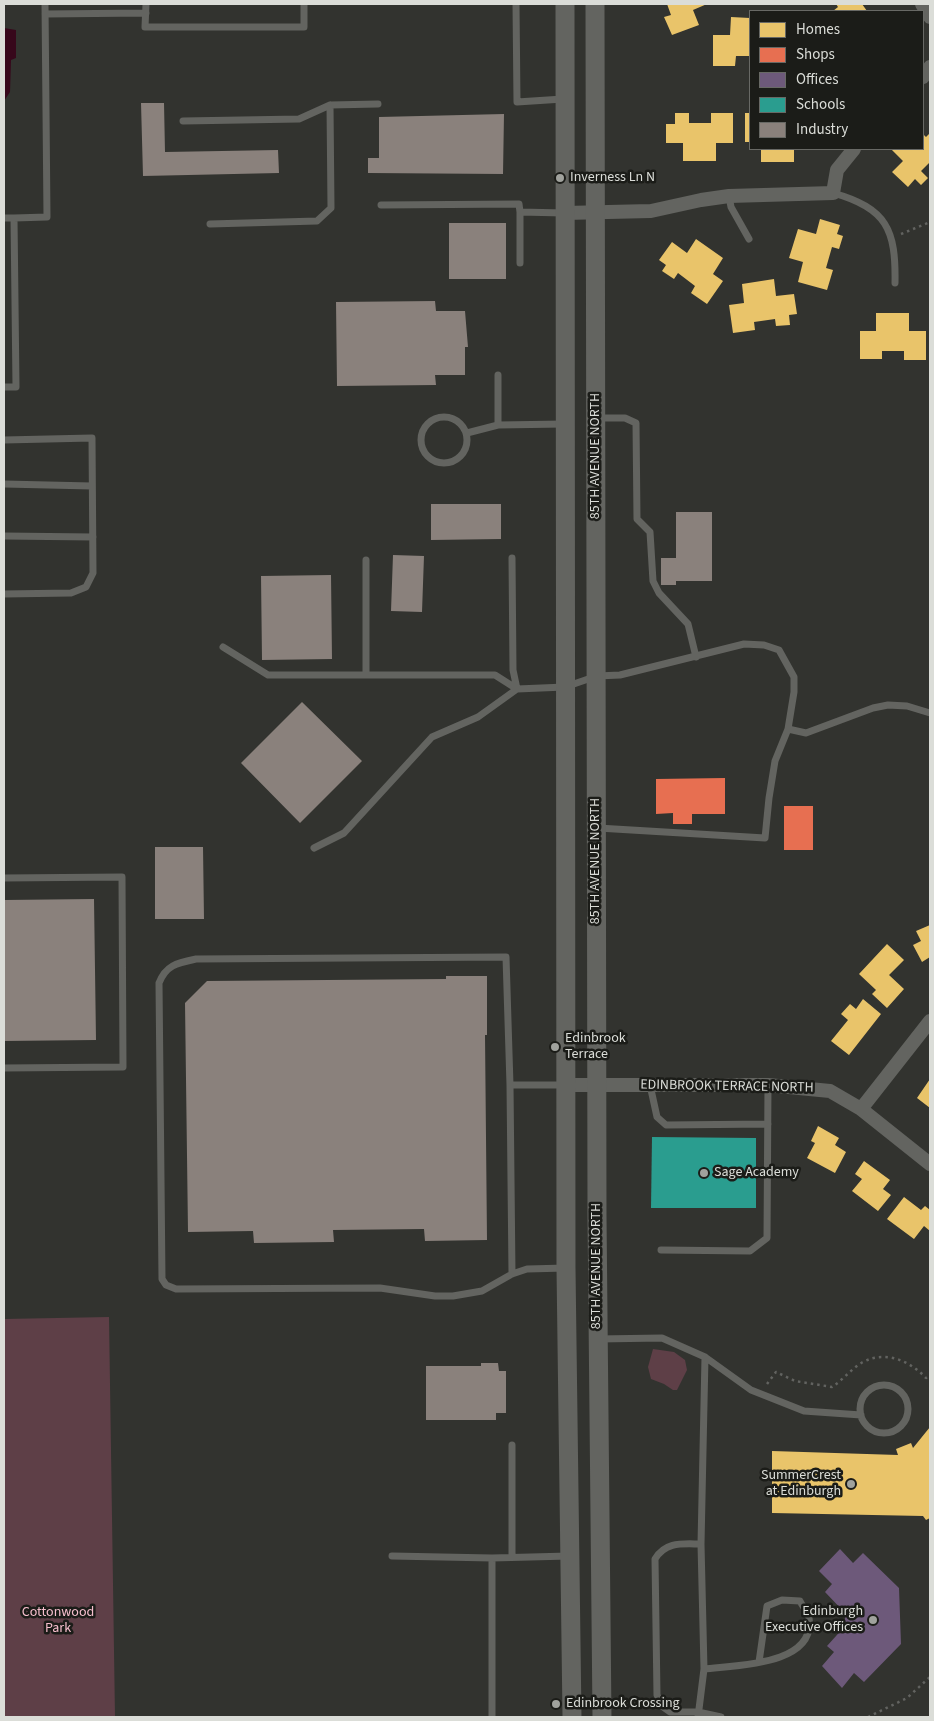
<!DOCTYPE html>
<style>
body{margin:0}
#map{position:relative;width:934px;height:1721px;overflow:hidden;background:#32332f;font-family:"Source Sans 3",sans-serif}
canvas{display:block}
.frame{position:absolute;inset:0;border:5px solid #dbddd8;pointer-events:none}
.legend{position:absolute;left:749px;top:10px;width:175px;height:140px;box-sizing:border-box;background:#1b1c18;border:1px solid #686965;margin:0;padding:6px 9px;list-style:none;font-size:15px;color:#dbddd8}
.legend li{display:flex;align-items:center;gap:10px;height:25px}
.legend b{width:25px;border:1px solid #686965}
</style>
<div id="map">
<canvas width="934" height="1721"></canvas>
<div class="frame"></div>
<ul class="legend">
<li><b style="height:14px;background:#e9c46a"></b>Homes</li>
<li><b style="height:14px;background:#e76f51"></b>Shops</li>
<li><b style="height:14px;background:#6d597a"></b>Offices</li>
<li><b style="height:14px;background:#2a9d8f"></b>Schools</li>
<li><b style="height:14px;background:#8a817c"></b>Industry</li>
</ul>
</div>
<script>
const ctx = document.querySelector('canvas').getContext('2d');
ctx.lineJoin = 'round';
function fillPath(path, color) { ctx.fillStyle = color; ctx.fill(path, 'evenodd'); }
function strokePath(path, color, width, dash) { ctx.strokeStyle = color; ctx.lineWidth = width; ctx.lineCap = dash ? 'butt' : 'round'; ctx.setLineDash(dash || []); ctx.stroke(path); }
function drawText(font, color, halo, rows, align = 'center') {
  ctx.font = font + ' "Source Sans 3",sans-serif'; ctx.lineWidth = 5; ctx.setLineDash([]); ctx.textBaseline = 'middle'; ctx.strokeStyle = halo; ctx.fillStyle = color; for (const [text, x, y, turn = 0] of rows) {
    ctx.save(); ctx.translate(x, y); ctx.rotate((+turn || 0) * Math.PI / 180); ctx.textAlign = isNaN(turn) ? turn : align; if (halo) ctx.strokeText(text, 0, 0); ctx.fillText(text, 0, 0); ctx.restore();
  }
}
const green = new Path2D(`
 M109 1317 115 1717H4V1319Z
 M653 1349 674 1352 685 1360 687 1370 677 1390H673L664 1384 651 1379 648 1367Z`);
const water = new Path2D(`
 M4 28 16 30V58L11 60 10 92 4 101Z`);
const homes = new Path2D(`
 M667 4H707L693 10 699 25 672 35 664 17 671 15Z
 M836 4H862L867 11H833L838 7Z
 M731 17 750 18V56H736L735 66H713V35H730Z
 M675 113H689V123H711V113H733V143H716V161H683V143H666V124H675Z
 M745 113H750V142H745Z
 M930 133V162L921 171 928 178 921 185 915 179 908 187 892 172 903 161 891 149H923V134L926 137Z
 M761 149H794V162H761Z
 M820 219 840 225 837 234 843 236 839 249 832 247 826 268 833 270 827 290 798 282 803 262 789 258 798 229 816 234Z
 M696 239 723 258 713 274 723 281 707 304 691 293 695 286 678 273 674 279 662 271 666 265 659 260 672 242 687 253Z
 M774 279 776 296 794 294 797 314 789 315 790 325 776 326 775 319 754 322 755 330 733 333 729 305 744 303 742 284Z
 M876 313H909V331H926V360H904V351H882V359H860V331H876Z
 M930 925V957L922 962 913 945 921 941 916 931Z
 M887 944 904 960 889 975 904 989 887 1008 872 994 876 990 859 974Z
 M863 999 881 1014 849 1055 831 1041 848 1020 841 1014 850 1004 856 1009Z
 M930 1079V1108L917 1098Z
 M818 1126 839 1138 835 1145 846 1152 835 1173 807 1158 815 1143 811 1141Z
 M864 1161 890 1180 883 1189 891 1195 878 1211 852 1191 862 1179 855 1174Z
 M904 1197 921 1210 925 1206 930 1210V1231L924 1226 914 1239 887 1219Z
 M930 1427V1518L926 1520 923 1516 772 1513V1451L898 1455 896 1449 911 1443 913 1448Z`);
const shops = new Path2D(`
 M725 778V814H692V824H673V813L656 814V779Z
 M784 806H813V850H784Z`);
const offices = new Path2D(`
 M840 1549 853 1563 863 1553 899 1588 901 1644 864 1682 854 1673 842 1688 822 1666 834 1652 827 1646 845 1626V1613L825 1592 832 1584 819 1571Z`);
const schools = new Path2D(`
 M652 1137 756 1138V1208H651Z`);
const industry = new Path2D(`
 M141 103H164L165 152 278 150 279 173 143 176Z
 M504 114 503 174 368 173V158H379V117Z
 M449 223H506V279H449Z
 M435 301 436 311H465L468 347H465V375H435L436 385 337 386 336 302Z
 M431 504H501V539L431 540Z
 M676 512H712V581H676V585H661V558H676Z
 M393 555 424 556 422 612 391 611Z
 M331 575 332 659 262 660 261 576Z
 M302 702 362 761 300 823 241 763Z
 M155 847H203L204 919H155Z
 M94 899 96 1040 4 1041V900Z
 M446 976H487V1035H485L487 1240 425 1241 424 1229 333 1230 334 1242 254 1243 253 1231 188 1232 185 1003 207 981 446 979Z
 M481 1363H498L499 1371H506V1413H496V1420H426V1366H481Z`);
const path = new Path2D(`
 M901 234 930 222
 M767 1384 776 1372 795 1381 832 1387C843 1380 852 1368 863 1362 886 1350 910 1361 926 1378L930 1375
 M868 1717 907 1698 930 1677`);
const lane = new Path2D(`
 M146 4 145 27H304V4
 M516 4 517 102 563 99
 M45 14 146 13
 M183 121 299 119 330 105
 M833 193C887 208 896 230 895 283
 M729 196 731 207 749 239
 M381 205 519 204 520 212 564 213
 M520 212V263
 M4 218H14L16 387H4
 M14 218 47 217 45 4
 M210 224 317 221 331 208 330 105 378 104
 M498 375V425L564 424
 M421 440a23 23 0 1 1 46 0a23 23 0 1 1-46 0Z
 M597 418H625L636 423 637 519 650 532 653 581 659 593 688 624 696 657
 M467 433 498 425
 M4 440 92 438 93 573 86 587 71 593 4 594
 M4 484 92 486
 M4 536 93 537
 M512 558 513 670 517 689
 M223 647 268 675H495L517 689
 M366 675V560
 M788 729 806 733 873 708 888 705 907 706 930 713
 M314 848 344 833 432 737 478 717 517 689 565 687 597 676 620 675 744 644 764 645 779 650 794 677V692L788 729 775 761 769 798 765 838 598 828
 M4 878 122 877 123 1067 4 1068
 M510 1085 512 1274
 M566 1085H510L506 957 196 959C177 963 166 965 159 983L162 1279 166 1285 176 1289 380 1288 435 1296H453L482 1291 512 1274 527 1269 566 1268
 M650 1085 657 1117 666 1125 768 1124
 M661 1250 750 1251 767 1238 768 1085
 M598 1339 662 1338 705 1357 751 1390 804 1411 861 1415
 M860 1409a24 24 0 1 1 48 0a24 24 0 1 1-48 0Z
 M512 1445V1557
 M701 1544C683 1544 666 1541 655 1559L657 1695 663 1707 670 1712H698L721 1717
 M392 1556 492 1558
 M704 1669C734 1665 816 1666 809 1618 808 1612 802 1606 800 1601L782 1600 767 1606 759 1662
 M492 1717V1558L569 1556
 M698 1717 704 1669 701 1544 705 1357`);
const street = new Path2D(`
 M922 4 930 17
 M923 77 930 67
 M565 213 651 211 701 200 729 196 833 193 837 170 854 149
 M566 1085H768L830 1091 861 1109 930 1164
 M861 1109 930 1021`);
const secondary = new Path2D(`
 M565 4 566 1268 572 1717
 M595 4 597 1215 602 1717`);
const markers = [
 [560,178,5,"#a0a29d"],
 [555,1047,5,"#a0a29d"],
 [704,1173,5,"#a0a29d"],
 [851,1484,5,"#a0a29d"],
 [873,1620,5,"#a0a29d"],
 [556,1704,5,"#a0a29d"]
];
const poiNames = [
 ["Inverness Ln N",570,178],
 ["Edinbrook",565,1039],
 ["Terrace",565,1055],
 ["Sage Academy",714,1173],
 ["SummerCrest",841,1476,"right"],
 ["at Edinburgh",841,1492,"right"],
 ["Edinburgh",863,1612,"right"],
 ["Executive Offices",863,1628,"right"],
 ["Edinbrook Crossing",566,1704]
];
const streetNames = [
 ["85TH AVENUE NORTH",596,456,-90],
 ["85TH AVENUE NORTH",596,861,-90],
 ["EDINBROOK TERRACE NORTH",727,1087,1],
 ["85TH AVENUE NORTH",597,1266,-90]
];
const parkNames = [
 ["Cottonwood",58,1613],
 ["Park",58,1629]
];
fillPath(green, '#5e3f47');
fillPath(water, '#37071b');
fillPath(homes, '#e9c46a');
fillPath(shops, '#e76f51');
fillPath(offices, '#6d597a');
fillPath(schools, '#2a9d8f');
fillPath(industry, '#8a817c');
strokePath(path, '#626360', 2.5, [2.5, 4]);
strokePath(lane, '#636460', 7);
strokePath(street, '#636460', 14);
strokePath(secondary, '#636460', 19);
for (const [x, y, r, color] of markers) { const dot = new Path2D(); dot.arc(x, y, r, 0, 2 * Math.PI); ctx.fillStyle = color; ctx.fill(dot); strokePath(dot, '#1b1c18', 2); }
drawText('14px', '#dbddd8', '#1b1c18', poiNames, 'left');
drawText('14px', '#dbddd8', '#1b1c18', streetNames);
drawText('14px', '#f6becd', '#1b1c18', parkNames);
</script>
